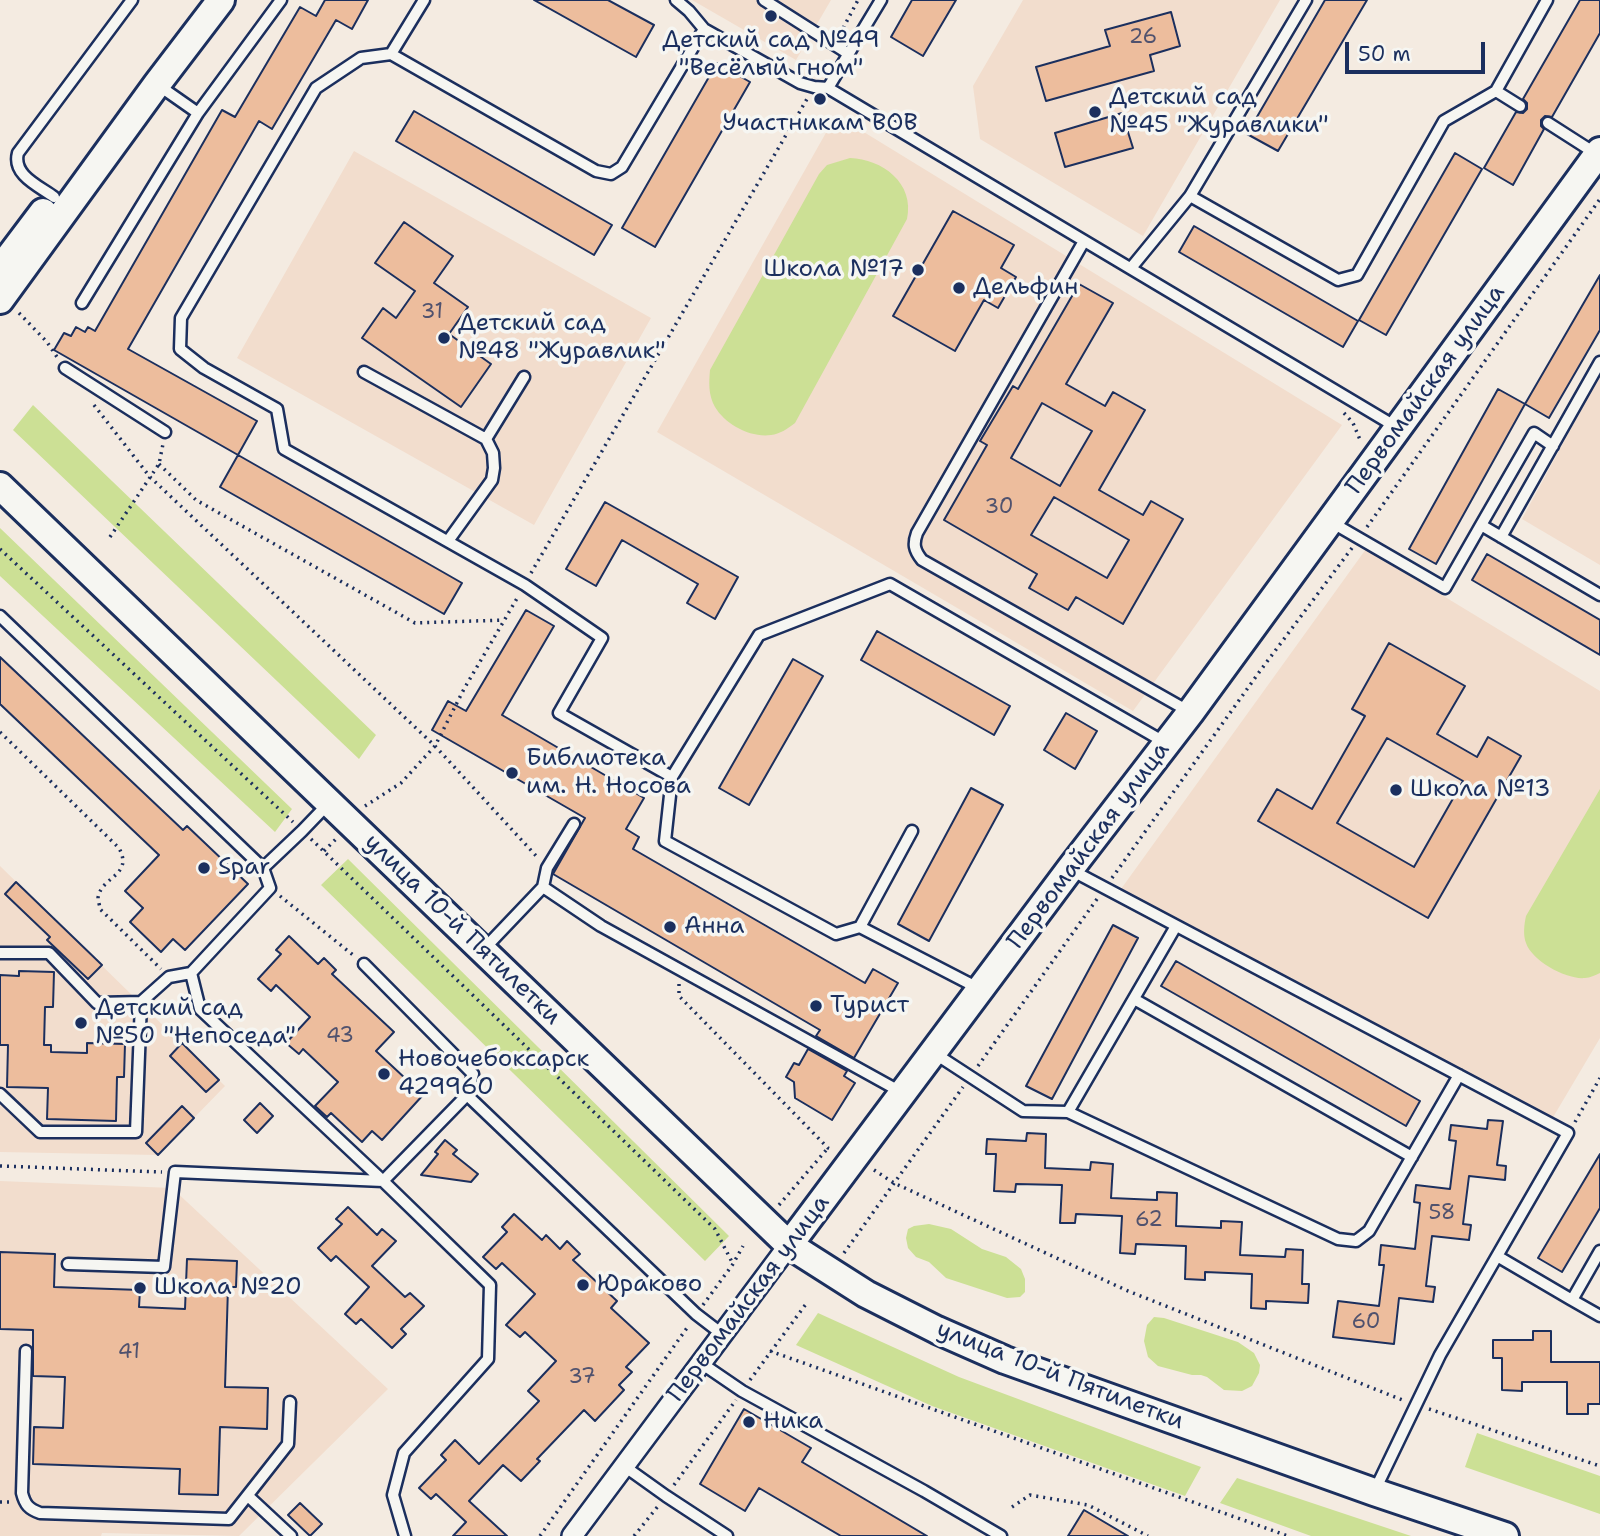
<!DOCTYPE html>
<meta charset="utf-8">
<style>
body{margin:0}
#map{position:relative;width:1600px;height:1536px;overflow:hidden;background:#f4ebe1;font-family:"Shantell Sans",sans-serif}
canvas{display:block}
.scale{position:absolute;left:1345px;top:42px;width:140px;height:32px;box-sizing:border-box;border:4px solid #1b2f5e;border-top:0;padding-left:9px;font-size:21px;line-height:24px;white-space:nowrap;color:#1b2f5e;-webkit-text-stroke:5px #f6f6f2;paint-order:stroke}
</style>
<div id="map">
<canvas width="1600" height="1536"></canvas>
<div class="scale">50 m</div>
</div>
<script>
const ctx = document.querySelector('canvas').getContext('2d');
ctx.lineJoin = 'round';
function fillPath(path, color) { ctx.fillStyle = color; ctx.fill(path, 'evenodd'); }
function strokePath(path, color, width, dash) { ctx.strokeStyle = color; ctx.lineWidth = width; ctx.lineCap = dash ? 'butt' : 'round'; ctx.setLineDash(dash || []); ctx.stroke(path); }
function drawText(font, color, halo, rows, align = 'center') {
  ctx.font = font + ' "Shantell Sans",sans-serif'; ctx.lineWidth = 7; ctx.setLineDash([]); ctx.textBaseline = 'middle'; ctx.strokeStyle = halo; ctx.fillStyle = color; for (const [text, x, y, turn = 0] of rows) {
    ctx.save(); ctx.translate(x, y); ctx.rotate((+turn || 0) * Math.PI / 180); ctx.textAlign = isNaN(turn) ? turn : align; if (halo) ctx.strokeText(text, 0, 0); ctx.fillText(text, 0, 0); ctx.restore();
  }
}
const built = new Path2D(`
 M692 0H831L796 60Z
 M1023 0H1280L1143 236 980 139 973 86Z
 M836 115 1342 425 1133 711 657 432Z
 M354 151 651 318 534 525 237 358Z
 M1600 375V565L1522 519Z
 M1366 549 1600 691V1038L1552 1119 1121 889Z
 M0 866 225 1086 158 1155 0 1152Z
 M0 1181 172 1188 388 1389 239 1536 102 1533 101 1536H0Z`);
const green = new Path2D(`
 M850 158C882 159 915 183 907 219L795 423C787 429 780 434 771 435 750 438 725 424 715 407 708 395 709 382 710 370L819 174 827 165Z
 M33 405 376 735 359 759 13 430Z
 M0 528 292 809 275 832 0 576Z
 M1600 789V973C1595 975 1590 978 1585 978 1567 980 1532 961 1526 943 1523 935 1524 925 1526 916Z
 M348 859 729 1236 705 1261 321 885Z
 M929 1224 951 1229 982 1249 1006 1257 1021 1269 1025 1279V1292L1020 1297 1007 1298 946 1278 929 1262 916 1257 908 1248 906 1238 908 1229 914 1226Z
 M818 1313 959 1377 1201 1467 1185 1496 932 1406 796 1345Z
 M1154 1317 1164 1318 1238 1342 1254 1353 1260 1365 1259 1373 1252 1386 1242 1391 1224 1390 1207 1377 1201 1375H1192L1158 1366 1148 1357 1144 1341 1147 1325Z
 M1477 1433 1600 1476V1514L1465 1467Z
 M1237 1478 1411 1536H1311L1220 1503Z`);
const building = new Path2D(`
 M325 0H368L352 29 336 20 272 129 259 121 128 349 257 421 238 455 54 350 64 333 71 336 76 327 85 332 88 327 95 331 222 110 235 117 300 7 316 16Z
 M534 0H608L654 25 636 57Z
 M912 0H956L923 56 891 37Z
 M1325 0H1367L1278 151 1247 134Z
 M1580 0H1600V33L1552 117 1545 116 1541 120V126L1544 129 1513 185 1484 168 1516 112 1523 113 1527 109V103L1523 99Z
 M1171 12 1180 46 1150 55 1154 71 1046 101 1036 67 1110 46 1105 30Z
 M717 63 750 82 655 247 622 228Z
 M414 111 612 225 594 255 396 141Z
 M1122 113 1133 148 1065 167 1055 133Z
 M1455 153 1482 169 1386 335 1359 320Z
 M953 211 1014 245 1001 268 1016 277 998 308 984 300 955 351 893 316Z
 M404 222 453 256 434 283 468 307 449 334 491 364 461 407 362 338 383 308 396 318 415 291 375 263Z
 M1194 226 1358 321 1343 347 1179 252Z
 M1600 275V330L1549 418 1525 404Z
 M1079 284 1113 303 1066 384 1105 406 1113 392 1145 410 1099 490 1143 515 1151 501 1183 519 1123 624 1076 597 1068 610 1029 588 1037 574 944 520 987 445 980 441 1013 386 1018 389ZM1042 403 1092 431 1060 486 1011 458ZM1054 497 1129 540 1107 578 1031 535Z
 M1498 389 1525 404 1436 564 1409 549Z
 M238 455 462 583 444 614 220 487Z
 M605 502 738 577 715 619 687 603 698 584 622 540 596 586 566 569Z
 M1487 554 1600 620V655L1472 580Z
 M526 610 554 626 502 715 644 798 626 829 639 837 633 849 865 983 873 969 898 983 854 1058 816 1036 820 1030 553 874 585 818 432 730 448 701 466 711Z
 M877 631 1010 706 994 735 861 660Z
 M1389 643 1465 686 1437 734 1477 757 1488 737 1521 756 1428 918 1258 821 1277 789 1312 809 1365 716 1352 709ZM1387 738 1463 781 1414 867 1337 823Z
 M0 657 183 830 187 826 248 884 185 950 173 939 161 952 130 922 143 908 125 891 159 855 0 704Z
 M793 659 823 676 749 805 719 788Z
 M1066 713 1097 731 1075 769 1044 750Z
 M971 788 1003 805 929 941 898 924Z
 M16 882 102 965 88 979 47 940 50 937 5 894Z
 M1113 925 1138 938 1052 1099 1026 1086Z
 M289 936 318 964 324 958 336 970 332 974 394 1032 376 1051 423 1095 382 1140 372 1131 362 1142 331 1113 327 1117 315 1106 338 1082 303 1049 299 1054 286 1043 310 1017 276 985 271 991 258 979 281 954 276 950Z
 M1176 961 1420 1101 1406 1126 1161 986Z
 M19 971 54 972 53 1007H45L44 1045H51V1052L87 1053V1043L125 1044 124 1077H117L116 1121 47 1119 48 1088 7 1087 8 1045H0V975L19 976Z
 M182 1043 219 1080 206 1092 170 1056Z
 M808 1049 847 1071 844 1076 855 1083 832 1120 795 1098 794 1082 786 1077 794 1063 799 1065Z
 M260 1103 273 1116 257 1133 244 1120Z
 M182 1106 194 1118 158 1155 146 1143Z
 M1488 1120 1503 1121 1497 1165 1506 1166 1505 1180 1469 1176 1463 1224 1471 1225 1469 1240 1432 1236 1426 1286 1435 1287 1433 1302 1399 1298 1394 1344 1333 1337 1338 1301 1379 1306 1384 1265H1379L1381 1245 1415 1249 1420 1203 1414 1202 1416 1185 1450 1189 1456 1141 1449 1140 1451 1125 1487 1129Z
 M1027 1133 1046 1134 1045 1168 1090 1170 1091 1162 1113 1164 1111 1198 1157 1200V1192L1177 1193 1176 1226 1221 1228V1221L1242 1222 1240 1255 1285 1257 1286 1249 1303 1250 1302 1284H1309L1308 1303 1266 1301V1309L1251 1308 1252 1274 1205 1272V1280L1185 1279 1186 1246 1136 1244 1135 1254 1120 1253 1122 1216 1076 1214 1075 1223H1060L1062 1185 1016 1184 1015 1192 994 1191 996 1154H986L987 1139 1026 1141Z
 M445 1140 457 1150 453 1154 478 1174 471 1182 421 1175 438 1154 435 1152Z
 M1600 1154V1208L1562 1272 1538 1258Z
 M348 1207 377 1235 382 1229 396 1241 372 1266 405 1297 410 1293 424 1306 401 1329 406 1334 392 1348 361 1319 356 1324 345 1314 369 1287 336 1256 331 1261 318 1248 342 1224 336 1219Z
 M514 1214 542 1240 546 1235 560 1249 567 1241 580 1254 573 1260 617 1301 611 1308 649 1343 626 1367 632 1372 619 1385 624 1390 595 1421 584 1410 537 1459 540 1461 521 1481 503 1465 469 1501 507 1536H453L466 1522 436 1494 431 1499 419 1488 446 1460 441 1455 455 1440 479 1464 539 1401 528 1391 556 1361 525 1332 520 1337 506 1325 535 1294 502 1263 496 1269 483 1257 507 1232 502 1227Z
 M0 1252 55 1254 54 1287 140 1290 139 1307 185 1309 187 1259 237 1261 236 1287H228L225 1387 268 1388 267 1429 220 1427 218 1495 179 1494 180 1469 33 1464 34 1427 63 1428 65 1377 33 1376V1330L0 1329Z
 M1533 1331H1551V1362H1600V1404H1588V1414H1567V1382H1522V1391L1502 1390V1358H1493V1340H1533Z
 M744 1409 811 1448 802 1462 927 1536H841L759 1488 745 1511 700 1484Z
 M300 1503 322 1524 310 1536 288 1515Z
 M1084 1510 1128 1536H1068Z`);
const path = new Path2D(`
 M840 34 858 0
 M19 313 47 342 57 357
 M94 405 150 477 435 746 539 859
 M1344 413 1353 423 1361 442
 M159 464 196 500 415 623 504 620
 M1367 527 1600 199
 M110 537 159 464 163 444
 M0 549 293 822
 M531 573 807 99
 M0 732 119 848C134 876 101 876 98 898 98 901 100 906 100 909L161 969
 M365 806 401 783 435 746 464 689 519 595
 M311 839 715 1229 733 1264
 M324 851 337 838
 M1112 878 1260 671 1352 548
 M280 896 353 955
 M679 984V996L828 1148 833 1150
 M978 1066 1097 899
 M1575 1122 1600 1078
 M0 1166 162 1172
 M874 1170 894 1183 1128 1291 1405 1401
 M779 1205 828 1148
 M844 1253 963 1087
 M703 1305 733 1264 743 1246
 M770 1351 1288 1536
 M750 1380 806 1304
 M1429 1409 1600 1466
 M674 1485 736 1400
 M0 1502H12
 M1012 1507 1030 1495 1088 1505 1148 1536
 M540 1536 689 1325
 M634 1536 659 1505`);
const lane = new Path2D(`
 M676 0 689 11 704 29 800 83 814 87 828 88 1398 428
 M764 0 849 54
 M704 29 622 167 611 174 596 171 391 54 361 58 316 88 181 318 180 349 204 368 277 409 284 449 525 585 602 638 559 713 672 777 759 635 890 584 1166 743
 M391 54 424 0
 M158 85 198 113
 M828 88 881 0
 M1496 91 1520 106
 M1548 123 1598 155
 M1190 196 1338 280 1357 275 1444 121 1496 91 1547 0
 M54 197C39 186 12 175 18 153L132 0
 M1084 241 917 533C913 544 914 550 922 560L1190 712
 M1131 268 1190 196 1306 0
 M82 303 198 113 281 0
 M65 368 165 432
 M364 372 486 439 493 453 494 468 492 480 448 541
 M486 439 524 377
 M1331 522 1445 588 1481 525 1600 595
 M1481 525 1534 433 1553 446
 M1501 537 1600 362
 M0 616 263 868 302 831 327 805
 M672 777 665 841 836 934 860 927 912 831
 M263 868 270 888 191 973 200 1009 383 1181 490 1285 488 1359 404 1453 393 1495 405 1536
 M1071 870 1568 1133 1440 1355 1375 1490
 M543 887 601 926 901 1092
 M860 927 978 988
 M483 950 543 887 547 868 574 824
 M0 953H49L97 1003 141 1002 169 977 191 973
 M1134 999 1412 1157
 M934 1053 1023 1111 1068 1112 1338 1239 1356 1241 1369 1231 1459 1075
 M0 1094 40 1132H136L141 1002
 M467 1095 696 1314 722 1334
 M1068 1112 1176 926
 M1497 1256 1572 1300 1600 1251
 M68 1264 164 1267 175 1172 383 1181 467 1095 473 1074 364 964
 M1572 1300 1600 1316
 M26 1351 22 1493C25 1505 29 1509 40 1513L229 1519 288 1444 290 1402
 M701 1363 742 1391 924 1491 1001 1536
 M624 1466 666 1496 727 1536
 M248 1496 291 1536`);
const street = new Path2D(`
 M572 1536 789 1245`);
const secondary = new Path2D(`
 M0 269 43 212
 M0 300 157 84 221 0
 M0 486 789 1245 866 1294 937 1330 1005 1360 1374 1492 1505 1536
 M789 1245 1070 869 1190 713 1600 151`);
const markers = [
 [771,16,7,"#1b2f5e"],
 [820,99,7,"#1b2f5e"],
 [1095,112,7,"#1b2f5e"],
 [918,270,7,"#1b2f5e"],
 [959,288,7,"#1b2f5e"],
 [444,338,7,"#1b2f5e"],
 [512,773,7,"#1b2f5e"],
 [1396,790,7,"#1b2f5e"],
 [204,868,7,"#1b2f5e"],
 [670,927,7,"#1b2f5e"],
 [816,1006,7,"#1b2f5e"],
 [81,1023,7,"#1b2f5e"],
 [384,1074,7,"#1b2f5e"],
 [583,1285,7,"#1b2f5e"],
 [140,1288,7,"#1b2f5e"],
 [749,1422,7,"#1b2f5e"]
];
const numberNames = [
 ["26",1143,38],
 ["31",432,313],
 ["30",999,508],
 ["43",340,1037],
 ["58",1442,1214],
 ["62",1149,1221],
 ["60",1366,1323],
 ["41",129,1353],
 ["37",582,1378]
];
const poiNames = [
 ["Детский сад №49",771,41,"center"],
 ["\"Весёлый гном\"",771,69,"center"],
 ["Детский сад",1109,98],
 ["№45 \"Журавлики\"",1109,126],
 ["Участникам ВОВ",820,124,"center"],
 ["Школа №17",904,270,"right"],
 ["Дельфин",973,288],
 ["Детский сад",458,324],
 ["№48 \"Журавлик\"",458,352],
 ["Библиотека",526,759],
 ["им. Н. Носова",526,787],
 ["Школа №13",1410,790],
 ["Spar",218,868],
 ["Анна",684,927],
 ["Турист",830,1006],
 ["Детский сад",95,1009],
 ["№50 \"Непоседа\"",95,1037],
 ["Новочебоксарск",398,1060],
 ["429960",398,1088],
 ["Юраково",597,1285],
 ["Школа №20",154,1288],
 ["Ника",763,1422]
];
const streetNames = [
 ["Первомайская улица",1426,390,-54],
 ["Первомайская улица",1089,846,-53],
 ["улица 10-й Пятилетки",462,930,44],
 ["Первомайская улица",749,1299,-53],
 ["улица 10-й Пятилетки",1060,1376,21]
];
fillPath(built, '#f2ddcd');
fillPath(green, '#cce095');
fillPath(building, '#edbd9d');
strokePath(building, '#1b2f5e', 2);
strokePath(lane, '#1b2f5e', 15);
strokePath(street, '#1b2f5e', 24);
strokePath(secondary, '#1b2f5e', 32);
strokePath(path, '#1b2f5e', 3.5, [2, 5]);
strokePath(lane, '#f6f6f2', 10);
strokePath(street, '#f6f6f2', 19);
strokePath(secondary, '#f6f6f2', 26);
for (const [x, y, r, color] of markers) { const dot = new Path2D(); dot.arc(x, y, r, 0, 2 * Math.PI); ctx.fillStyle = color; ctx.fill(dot); strokePath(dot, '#f6f6f2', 2.5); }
drawText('21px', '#50526e', null, numberNames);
drawText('24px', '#1b2f5e', '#f6f6f2', poiNames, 'left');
drawText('24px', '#1b2f5e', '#f6f6f2', streetNames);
</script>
